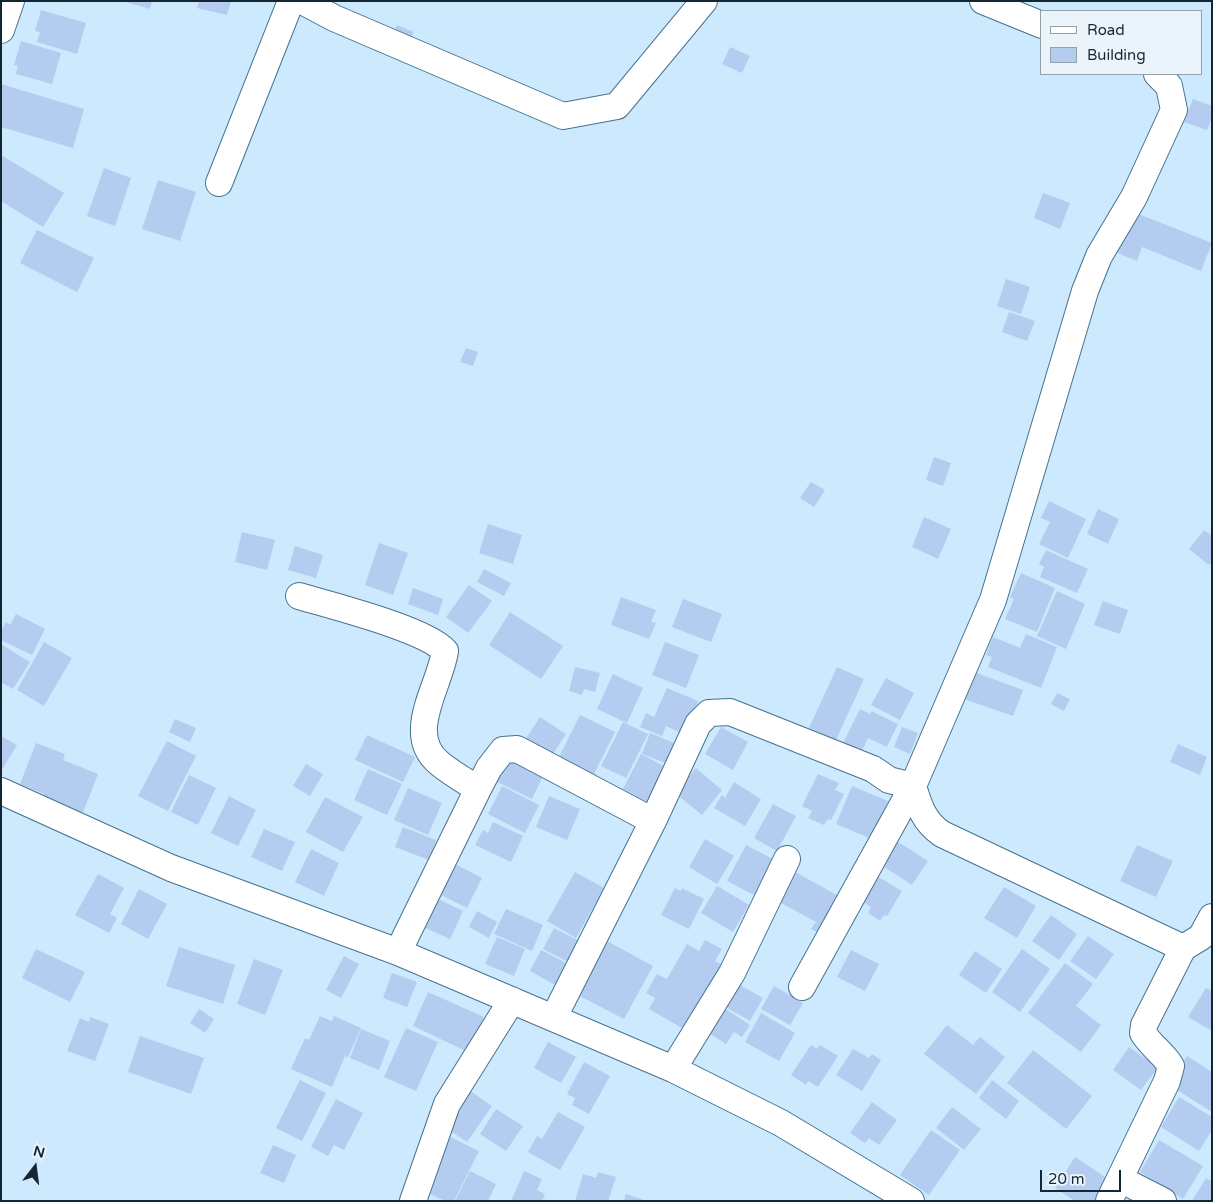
<!DOCTYPE html>
<style>
body{margin:0}
#map{position:relative;width:1213px;height:1202px;overflow:hidden;background:#cde9fd;font-family:"Varela Round",sans-serif}
canvas{display:block}
.frame{position:absolute;inset:0;border:2px solid #142632;pointer-events:none}
.legend{position:absolute;left:1040px;top:10px;width:162px;height:65px;box-sizing:border-box;background:#eaf4fa;border:1px solid #94a2aa;margin:0;padding:6px 9px;list-style:none;font-size:15px;color:#142632}
.legend li{display:flex;align-items:center;gap:10px;height:25px}
.legend b{width:25px;border:1px solid #94a2aa}
.north{position:absolute;left:10px;top:1142px;width:50px;height:50px;-webkit-text-stroke:4px #eaf4fa;paint-order:stroke;rotate:15deg;font-size:14px;font-weight:700;line-height:20px;text-align:center;color:#142632}
.north::after{content:'';display:block;margin:auto;width:18px;height:22px;background:#142632;clip-path:polygon(50% 0,100% 100%,50% 72%,0 100%)}
.scale{position:absolute;left:1040px;top:1170px;width:81px;height:22px;box-sizing:border-box;border:2px solid #142632;border-top:0;padding-left:6px;font-size:15px;line-height:18px;white-space:nowrap;color:#142632;-webkit-text-stroke:4px #eaf4fa;paint-order:stroke}
</style>
<div id="map">
<canvas width="1213" height="1202"></canvas>
<div class="frame"></div>
<ul class="legend">
<li><b style="height:6px;background:#fff"></b>Road</li>
<li><b style="height:14px;background:#b3ccf0"></b>Building</li>
</ul>
<div class="north">N</div>
<div class="scale">20 m</div>
</div>
<script>
const ctx = document.querySelector('canvas').getContext('2d');
ctx.lineJoin = 'round';
function fillPath(path, color) { ctx.fillStyle = color; ctx.fill(path, 'evenodd'); }
function strokePath(path, color, width, dash) { ctx.strokeStyle = color; ctx.lineWidth = width; ctx.lineCap = dash ? 'butt' : 'round'; ctx.setLineDash(dash || []); ctx.stroke(path); }
const building = new Path2D(`
 M123 1H152L150 9Z
 M199 1H231L227 15 197 8Z
 M41 10 86 23 77 54 37 42 40 32 35 31Z
 M397 25 414 32 407 47 390 39Z
 M21 41 61 53 52 84 16 74 18 66 14 65Z
 M730 47 750 56 742 73 722 64Z
 M1 84 84 109 73 148 1 127Z
 M1193 99 1212 106V118L1207 130 1184 122Z
 M1 155 64 193 43 227 1 201Z
 M104 168 131 178 115 226 87 216Z
 M158 180 196 192 180 241 142 229Z
 M1043 193 1070 203 1060 229 1034 218Z
 M1131 211 1212 243 1201 271 1142 247 1137 261 1115 252Z
 M37 230 94 258 77 292 20 263Z
 M1006 279 1030 287 1021 314 997 306Z
 M1009 312 1035 321 1027 341 1002 332Z
 M466 348 478 352 473 366 460 362Z
 M934 457 951 463 943 486 926 480Z
 M811 482 825 490 814 507 800 498Z
 M1049 501 1086 519 1068 558 1039 544 1050 522 1041 518Z
 M1098 509 1119 519 1108 544 1087 534Z
 M924 517 951 529 938 559 912 547Z
 M488 524 522 535 513 564 479 553Z
 M1204 530 1212 536V562L1209 565 1189 549Z
 M242 532 275 540 267 570 235 562Z
 M379 543 408 553 393 595 365 585Z
 M295 546 323 555 316 578 288 570Z
 M1046 550 1088 569 1077 593 1040 577 1044 567 1039 564Z
 M484 569 511 583 504 596 477 582Z
 M1021 573 1055 588 1037 632 1005 619 1014 599 1010 597Z
 M469 585 492 601 468 633 446 617Z
 M413 588 443 599 438 615 408 604Z
 M1057 591 1085 604 1066 649 1037 636Z
 M621 597 656 610 651 622 656 623 649 639 611 625Z
 M683 599 722 614 711 642 672 627Z
 M1103 601 1128 610 1120 634 1094 625Z
 M510 612 563 646 541 679 489 645Z
 M16 614 45 629 32 655 1 640V631L6 622 10 625Z
 M1026 634 1057 647 1041 688 988 667 992 657 986 655 993 637 1020 648Z
 M44 642 72 658 44 706 17 690Z
 M665 642 699 655 686 688 652 675Z
 M2 645 30 662 13 689 1 682Z
 M575 667 600 673 595 692 584 689 582 695 569 691Z
 M837 667 864 679 836 740 809 728Z
 M974 672 1023 690 1013 716 964 699Z
 M613 674 643 688 627 723 597 709Z
 M886 678 914 693 900 720 871 705Z
 M667 688 698 701 684 734 666 726 662 736 640 727 646 713 654 717Z
 M1057 693 1070 699 1064 711 1051 704Z
 M860 709 870 714 871 711 898 724 887 747 868 738 861 753 843 743Z
 M580 715 615 732 592 778 557 761Z
 M540 717 566 734 549 760 523 743Z
 M175 719 196 728 190 742 169 732Z
 M623 722 648 734 626 778 601 766Z
 M721 727 748 742 733 770 705 754Z
 M902 727 918 733 910 754 894 747Z
 M650 733 679 745 671 765 642 754Z
 M367 735 415 757 403 782 355 760Z
 M1 736 17 745 1 771Z
 M167 741 196 756 168 811 138 796Z
 M36 743 65 754 63 760 98 774 80 820 40 805 44 794 20 784Z
 M1178 744 1207 757 1200 775 1170 762Z
 M641 754 671 770 653 805 623 789Z
 M507 756 544 774 532 799 495 781Z
 M306 764 323 774 310 796 293 786Z
 M696 768 722 790 702 815 675 793Z
 M368 769 402 784 387 815 354 800Z
 M818 774 839 783 835 790 844 794 831 820 828 819 824 825 808 818 812 811 802 806Z
 M189 775 216 788 198 825 171 812Z
 M734 782 761 799 745 826 714 808 722 795 725 798Z
 M502 786 539 805 525 833 488 814Z
 M852 786 888 801 872 839 836 824Z
 M408 788 442 803 428 835 394 820Z
 M229 796 256 810 238 846 211 833Z
 M549 796 580 809 567 840 536 827Z
 M325 797 363 817 343 852 306 832Z
 M773 804 796 816 777 851 754 838Z
 M493 822 523 836 511 862 475 845 483 830 488 833Z
 M403 827 436 840 429 860 395 847Z
 M264 829 295 842 282 871 251 857Z
 M705 839 734 856 717 884 689 867Z
 M895 840 928 861 912 885 884 867 889 858 885 855Z
 M746 845 775 860 756 896 727 881Z
 M1137 845 1173 861 1156 897 1120 881Z
 M311 849 339 863 324 896 295 882Z
 M451 862 482 878 467 908 435 892Z
 M788 868 844 899 822 935 811 929 816 922 772 898Z
 M575 872 604 888 576 938 547 921Z
 M98 874 124 888 110 914 117 918 109 933 75 915Z
 M875 875 902 891 887 916 884 915 880 921 868 913 871 907 860 900Z
 M717 886 749 905 733 932 701 913Z
 M1004 887 1036 906 1017 938 984 918Z
 M675 888 681 891 682 888 704 899 689 929 661 915Z
 M139 889 167 904 148 939 121 924Z
 M436 898 463 911 450 939 423 927Z
 M506 909 543 925 532 951 494 934Z
 M477 911 497 922 489 938 469 927Z
 M1051 915 1077 934 1059 960 1032 941Z
 M554 928 581 942 570 963 543 949Z
 M1088 936 1114 954 1096 979 1070 961Z
 M497 937 525 949 514 976 485 964Z
 M603 939 653 966 624 1019 574 993Z
 M705 940 722 949 715 961 725 966 687 1031 649 1009 655 998 646 993 657 974 667 979 687 944 699 951Z
 M179 947 235 965 223 1004 166 986Z
 M36 949 85 972 70 1002 22 978Z
 M1022 949 1050 969 1020 1012 992 992Z
 M541 950 566 963 555 985 530 971Z
 M851 950 879 964 865 991 837 977Z
 M975 951 1002 969 986 993 959 975Z
 M344 956 359 964 341 998 326 990Z
 M254 959 283 970 265 1015 237 1004Z
 M1065 963 1093 984 1076 1006 1101 1025 1081 1052 1028 1013Z
 M392 973 417 982 407 1007 383 998Z
 M738 984 763 998 750 1021 724 1006Z
 M774 986 803 1003 790 1025 761 1009Z
 M1206 988 1212 991V1031L1188 1017Z
 M428 992 484 1017 468 1052 413 1026Z
 M718 1004 750 1025 742 1037 734 1032 726 1044 702 1029Z
 M199 1009 214 1019 205 1033 190 1023Z
 M761 1013 795 1033 779 1061 745 1042Z
 M320 1016 332 1021 334 1016 361 1028 348 1057 345 1056 332 1087 291 1069 305 1038 309 1040Z
 M90 1017 109 1024 95 1061 67 1051 80 1018 89 1022Z
 M947 1025 973 1045 980 1037 1005 1057 976 1094 924 1054Z
 M406 1028 438 1042 416 1091 384 1077Z
 M361 1029 390 1041 379 1070 350 1058Z
 M140 1036 204 1058 191 1094 128 1072Z
 M548 1042 576 1057 561 1083 534 1068Z
 M811 1045 817 1049 820 1045 838 1056 818 1087 808 1081 806 1085 791 1075Z
 M1129 1047 1158 1067 1141 1090 1113 1070Z
 M853 1049 869 1058 872 1054 881 1060 862 1091 836 1075Z
 M1033 1050 1092 1096 1066 1129 1007 1083Z
 M1187 1056 1212 1072V1112L1169 1085Z
 M584 1062 610 1076 589 1114 572 1105 575 1098 567 1094Z
 M300 1080 326 1093 302 1141 276 1128Z
 M992 1080 1019 1101 1006 1119 979 1098Z
 M466 1088 492 1106 467 1142 445 1127Z
 M1179 1097 1212 1117V1130L1199 1151 1161 1127Z
 M336 1099 363 1113 344 1150 334 1145 328 1156 311 1147Z
 M872 1102 897 1120 879 1145 869 1138 865 1143 850 1133Z
 M952 1107 981 1129 964 1150 936 1128Z
 M496 1109 523 1126 506 1151 480 1134Z
 M558 1112 585 1127 560 1170 528 1152 537 1136 542 1139Z
 M931 1130 960 1150 929 1195 900 1175Z
 M440 1132 479 1151 454 1201H445L430 1194 433 1188 421 1182Z
 M1159 1140 1203 1166 1183 1199 1140 1172Z
 M273 1145 296 1155 284 1183 260 1173Z
 M1075 1157 1108 1179 1094 1201H1075L1055 1188Z
 M470 1171 496 1184 488 1201H455Z
 M524 1171 542 1179 537 1190 545 1194 542 1201H511Z
 M598 1172 616 1177 608 1201H575L583 1174 596 1178Z
 M1206 1178 1212 1182V1201H1192Z
 M626 1194 644 1200V1201H624Z`);
const minor = new Path2D(`
 M302 1 334 18 563 116 617 106 704 1
 M983 1 1042 25
 M1 30 11 1
 M219 183 291 1
 M299 596C332 606 425 629 445 651 440 686 404 734 439 763 451 773 465 781 478 789
 M913 786C919 806 924 822 942 834L1183 948
 M1 791 171 868 398 952 673 1069 781 1123 911 1201
 M398 952 478 789 489 768 503 750 517 749 653 821
 M802 987 913 786 993 600 1085 291 1099 256 1134 197 1174 110 1169 86 1157 74
 M554 1017 653 821 698 724 709 713 730 712 873 769 889 780 913 786
 M673 1069 732 973 787 859
 M1120 1179 1163 1201
 M413 1201 447 1104 512 1000
 M1109 1201 1167 1081 1171 1066C1163 1053 1151 1046 1143 1033L1144 1025 1183 948 1201 937 1212 917`);
fillPath(building, '#b3ccf0');
strokePath(minor, '#46728e', 28);
strokePath(minor, '#fff', 26);
</script>
